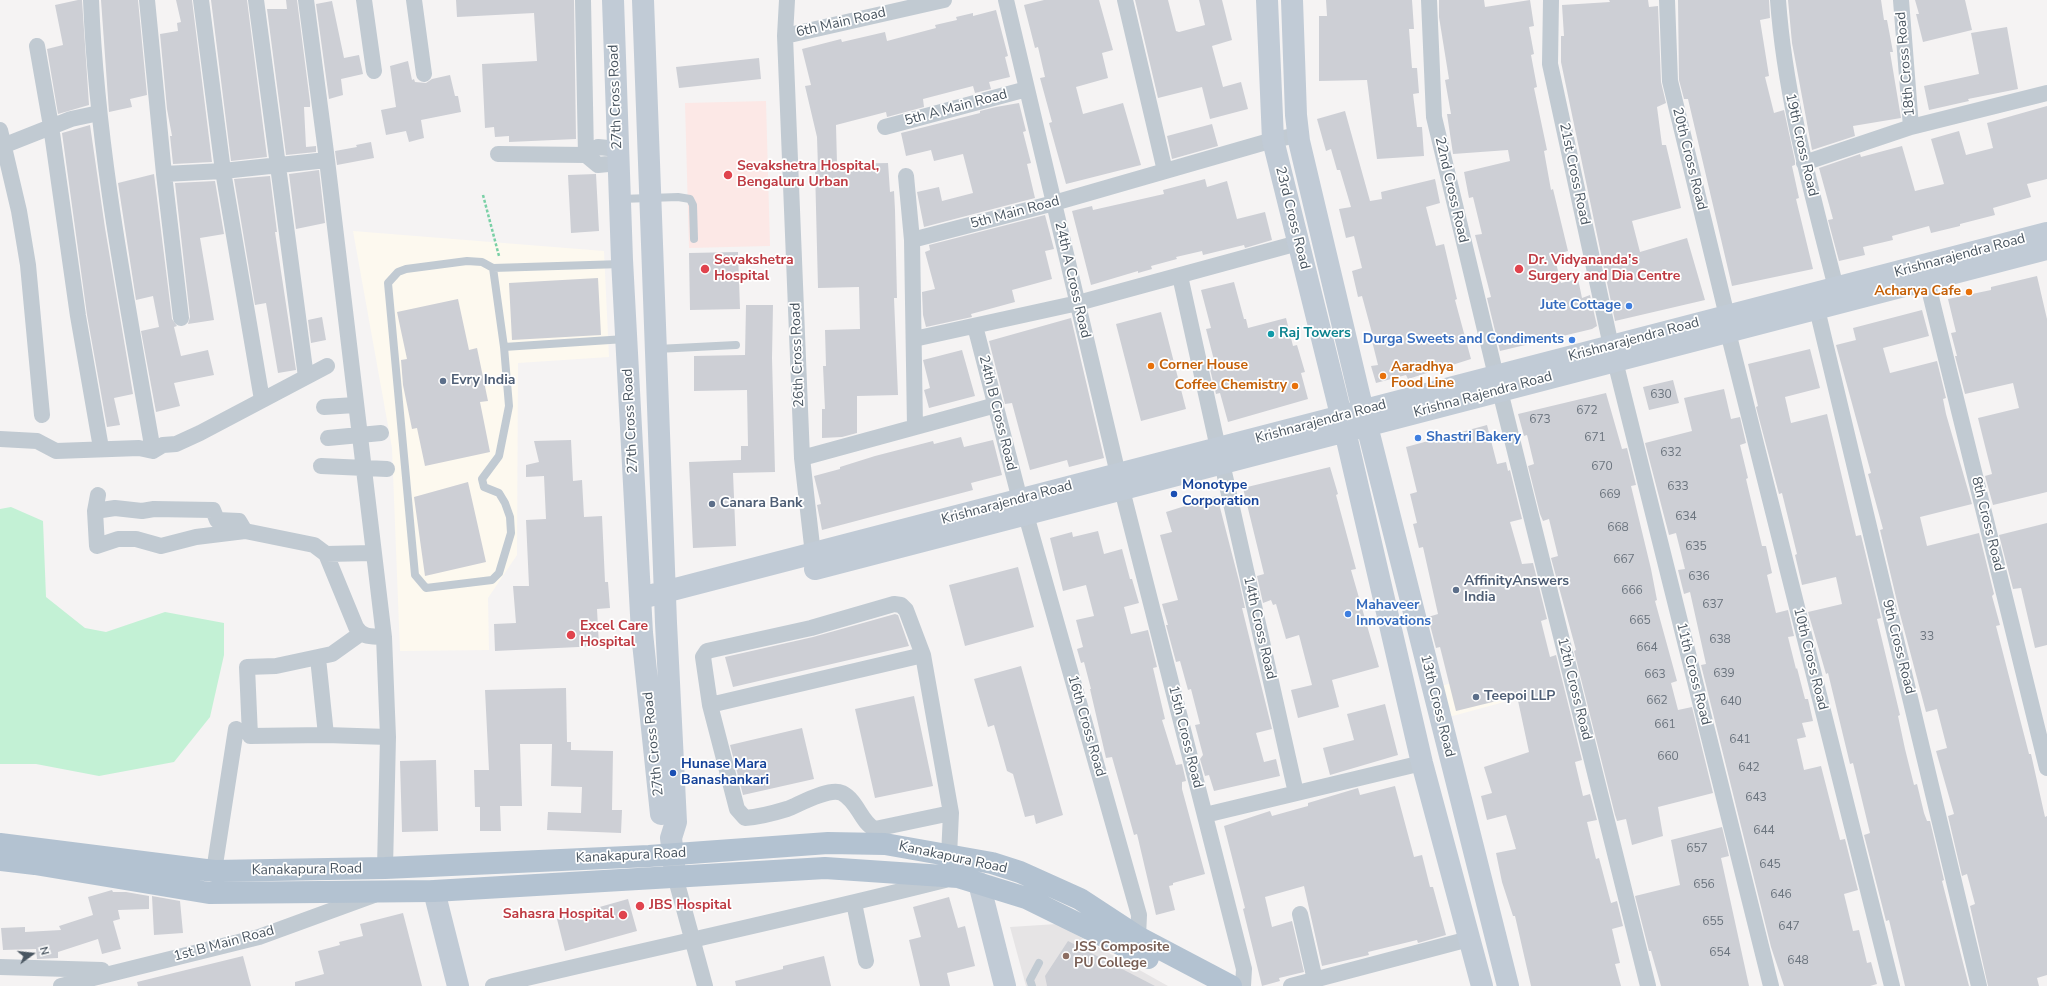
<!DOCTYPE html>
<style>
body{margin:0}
#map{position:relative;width:2047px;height:986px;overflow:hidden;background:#f5f3f3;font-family:"Nunito Sans",sans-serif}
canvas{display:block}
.north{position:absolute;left:12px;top:934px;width:40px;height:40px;-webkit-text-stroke:3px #fff;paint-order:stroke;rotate:75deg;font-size:11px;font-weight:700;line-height:16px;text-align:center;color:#4a5661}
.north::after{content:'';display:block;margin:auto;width:14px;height:18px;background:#4a5661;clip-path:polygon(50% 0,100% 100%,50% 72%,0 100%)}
</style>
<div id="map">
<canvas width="2047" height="986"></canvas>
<div class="north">N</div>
</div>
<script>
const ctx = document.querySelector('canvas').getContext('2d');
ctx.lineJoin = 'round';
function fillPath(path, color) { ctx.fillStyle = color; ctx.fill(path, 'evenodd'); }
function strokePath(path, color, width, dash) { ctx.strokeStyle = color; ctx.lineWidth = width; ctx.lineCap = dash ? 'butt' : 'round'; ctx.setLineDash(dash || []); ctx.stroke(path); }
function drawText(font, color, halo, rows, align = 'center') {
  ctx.font = font + ' "Nunito Sans",sans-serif'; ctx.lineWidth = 3.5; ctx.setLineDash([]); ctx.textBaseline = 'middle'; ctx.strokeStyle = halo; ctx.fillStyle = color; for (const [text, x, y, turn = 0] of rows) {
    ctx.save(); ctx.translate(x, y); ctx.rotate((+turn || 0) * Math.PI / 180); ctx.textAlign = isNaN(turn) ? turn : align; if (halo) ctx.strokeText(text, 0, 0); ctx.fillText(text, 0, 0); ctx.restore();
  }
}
const commercial = new Path2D(`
 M353 231 604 251 609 357 518 363 517 555 488 598 489 650 400 651 392 448Z
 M1496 671 1504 702 1449 717 1441 686Z`);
const education = new Path2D(`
 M1057 924 1168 986H1026L1010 927Z`);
const medical = new Path2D(`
 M766 101 770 246 689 248 685 103Z`);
const green = new Path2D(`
 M11 507 43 521 46 597 85 628 106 632 165 612 224 623V655L210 717 174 762 99 776 36 764H0V509Z`);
const building = new Path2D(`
 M78 0H82L89 105 58 114 47 49 63 45 55 5Z
 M101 0H138L147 95 130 99 132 107 109 112Z
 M176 0H192L212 162 173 164 170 136H172L167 109 160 34 178 31 177 23 181 22Z
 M211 0H247L267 157 231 161Z
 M286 0H297L310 102V107H304L306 147 316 146V152L286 155 267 9H287Z
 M456 0H574L576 139 509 142V136L495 137 494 127 485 128 482 64 537 61 534 13 457 17Z
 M1044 0H1099L1113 50 1102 53 1108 78 1076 87 1083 114 1123 103 1141 165 1066 184 1049 123 1052 122 1040 78 1045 77 1038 47 1035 48 1024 5Z
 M1135 0H1168L1176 31 1179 32 1205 25 1199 0H1222L1232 40 1212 46 1223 87 1241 82 1248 109 1210 119 1202 87 1158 98Z
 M1326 0H1412L1414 29H1409L1412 68H1417L1419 93 1413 94 1417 127H1422L1424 156 1377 159 1367 80 1319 81V16H1327Z
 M1439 0H1484L1485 7 1530 0 1534 26 1529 27 1534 54 1531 55 1537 87 1534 88 1547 150 1544 151 1551 190 1553 189 1568 251 1554 255 1561 283 1578 279 1582 298 1590 295 1597 326 1592 329 1500 351 1487 298 1491 297 1475 235 1482 234 1473 197 1469 198 1464 172 1510 161 1508 150 1453 154 1447 114H1451L1445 80 1449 79 1439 17Z
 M1609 0H1648L1649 7 1658 6 1661 82 1666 103 1657 107 1662 145H1666L1681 208 1632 221 1640 252 1687 238 1705 300 1615 321 1561 62V36H1564L1562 5 1610 2Z
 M1678 0H1769L1770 18 1760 20 1769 76 1765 77 1774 113 1784 110 1795 161V165L1792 166 1799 198 1796 199 1813 269 1732 286 1688 99H1684L1679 80Z
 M1788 0H1881L1884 20H1887L1893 52H1890L1901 118 1853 126 1855 136 1812 150 1792 43Z
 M1915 0H1965L1972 30 1923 42 1916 14H1919Z
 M332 1 344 58 359 55 363 74 341 79 343 95 329 99 316 4Z
 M996 10 1008 56 1005 57 1010 77 989 82 991 89 975 93 973 86 923 99 924 107 887 117 886 112 836 125 837 164 888 163 890 192 894 191 895 210 897 298H894L898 395 857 396V433L842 437 822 438V409H825L823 366H826L825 330 860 329 859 287 818 288 815 168H818L817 137 805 86 811 85 802 49 841 39 842 42 885 32 887 41 936 28 935 25 957 20 956 17 973 13V16Z
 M2007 27 2018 89 1968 99 1969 101 1929 110 1924 86 1979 74 1971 33Z
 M759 58 761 79 679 88 676 67Z
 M408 61 412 80 414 79 415 82 426 83 432 79 450 75 455 96H458L461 112 421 120 424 138 409 142 406 131 386 135 381 110 396 107 390 66Z
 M1019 103 1026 131 1023 132 1031 163 1027 164 1035 198 924 227 917 192 939 187 942 201 973 193 963 154 934 161 931 150 906 156 901 133 980 113V111L996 107Z
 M2047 106V179L2027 184 2031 197 1993 208 1995 215 1960 224V226L1931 233 1929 226 1892 236 1893 240 1863 247 1865 255 1839 261 1828 220 1833 219 1819 168 1860 154 1861 157 1902 146 1915 191 1944 184 1931 139 1959 131 1966 155 1993 148 1987 123Z
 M1345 111 1370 201 1382 199 1381 192 1435 179 1440 203 1426 207 1436 246 1444 244 1457 299 1455 300 1471 359 1408 379 1406 375 1376 383 1371 366 1378 365 1370 333H1372L1362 296 1358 297 1352 271 1362 268 1354 236 1346 238 1339 209 1351 207 1340 170H1337L1331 149 1326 151 1317 119Z
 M1212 124 1218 146 1172 159 1167 136Z
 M90 125 105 228 133 394 114 398 120 425 107 427 87 315 62 133Z
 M371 142 374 158 337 165 335 151 357 147 356 145Z
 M319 170 325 223 296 229 289 174Z
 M154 174 172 319 177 326 174 327 181 356 208 350 214 375 174 383 180 406 156 412 141 331 159 327 153 296 136 300 118 183Z
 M596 174 599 231 571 233 568 175Z
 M270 176 277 232H275L296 370 278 373 266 303 255 305 234 179Z
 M1205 179 1207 187 1227 181 1237 219 1265 212 1272 240 1245 248 1244 245 1203 255 1202 251 1176 257 1177 259 1151 266 1152 269 1138 273V271L1091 285 1072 211 1092 206 1093 210 1133 201 1164 194 1163 190Z
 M215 181 224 234 200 238 214 320 188 324 190 317 175 183Z
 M1045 215 1054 249 1045 251 1052 279 1012 290 1015 302 971 314 972 317 926 327 923 315 922 292 935 289 925 252 930 250 929 245Z
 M738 252 740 309 690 310 689 253Z
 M2037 276 2047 319V492L1993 505 1985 476 1992 474 1978 418 2019 408 2013 383 1965 394 1955 356H1957L1951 333 1956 332 1948 299 1991 290V287Z
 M598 278 601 335 512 340 509 283Z
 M1234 282 1244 319H1246L1248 328 1286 318 1293 346 1297 345 1305 372 1301 373 1308 399 1228 422 1220 393 1216 394 1209 365 1215 364 1206 329 1211 328 1201 290Z
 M458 299 469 350 477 348 488 401 480 402 490 452 425 466 417 428 412 429 403 385 401 360 407 359 397 312Z
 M746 305H773L772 358 775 472 733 473 736 546 693 548 689 462 741 460V446H748L747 390 694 391V356L745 355Z
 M1922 310 1929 336 1883 348 1890 373 1937 361 1946 398 1943 399 1946 414 1972 504 1920 517 1927 546 1979 533 1994 594 1992 596 2000 625 1996 626 2029 754H2031L2045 817 2047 816V975L2037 978 2039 986H1988L1970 906 1975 904 1967 874 1962 876 1948 816 1954 814 1936 751 1947 748 1937 709 1926 712 1900 614 1880 530 1883 529 1868 474 1871 473 1836 345 1856 340 1853 328Z
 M1161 312 1186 409 1141 421 1116 324Z
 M322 317 326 340 311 343 308 320Z
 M1071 318 1104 458 1069 467 1067 460 1030 470 1012 403 1005 404 989 341Z
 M1810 349 1820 388 1785 397 1791 423 1827 414 1856 536 1861 535 1881 618 1877 619 1900 715 1898 716 1905 749 1914 785 1917 784 1924 813 1927 821H1930L1944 880 1942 881 1969 986H1905L1889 920 1886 921 1864 835 1870 833 1853 763 1850 764 1828 673 1826 674 1808 612 1842 604 1836 577 1802 585 1795 555 1797 554 1782 493 1779 494 1756 407 1758 406 1748 364Z
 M962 350 975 396 929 408 924 390 930 388 923 360Z
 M1673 380 1679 403 1649 410 1643 387Z
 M1724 389 1731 419 1740 417 1746 443 1740 445 1748 478 1746 479 1762 546H1766L1772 573 1767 575 1776 613 1788 610 1794 636 1788 637 1796 669 1797 668 1805 699H1808L1813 721 1802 723 1806 737 1797 739 1804 770 1821 766 1840 840 1845 839 1858 890 1844 894 1853 931 1859 930 1867 963 1871 962 1877 984 1870 986H1784L1771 947 1701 665 1706 664 1690 592 1684 594 1678 570 1685 569 1676 533 1669 535 1645 443 1692 431 1684 398Z
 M1606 393 1622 449 1627 448 1636 485 1631 486 1651 569 1657 600 1655 601 1677 681 1671 683 1678 710 1692 707 1713 793 1658 807 1663 836 1632 845 1626 819 1617 821 1615 815 1574 651 1576 650 1551 558 1558 556 1549 519 1543 521 1540 514 1528 466 1534 464 1527 435 1524 436 1518 414Z
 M1487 425 1497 464 1506 462 1508 471 1510 470 1522 519 1510 522 1522 564 1533 563 1547 619 1541 621 1550 657 1556 655 1582 760 1575 762 1583 796 1590 794 1597 820 1587 822 1596 859 1599 858 1611 903 1617 901 1623 926 1612 929 1620 963 1615 964 1621 986H1531L1515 916H1513L1502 882 1496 853 1516 849 1506 815 1487 820 1481 796 1492 793 1484 767 1529 752 1517 696 1456 711 1440 647 1436 648 1428 617 1438 614 1423 547 1419 548 1413 524 1417 523 1410 494 1417 492 1406 447Z
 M961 437 964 447 993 440 1002 475 971 483 973 490 822 530 817 505 821 504 814 476 840 469V467L875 456 933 441 934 444Z
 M571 440 573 481 582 480 584 517 602 516 605 582H608L610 608 597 609 599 646 495 651 494 624 516 623 513 586H529L526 520 546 519 544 476 526 477V465L539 462 534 441Z
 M1330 467 1338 494 1336 495 1356 569 1351 570 1379 667 1332 680 1339 707 1298 718 1291 690 1312 685 1299 635 1286 639 1276 604 1273 605 1271 600 1263 603 1257 576 1264 574 1243 488Z
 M468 482 486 562 425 576 414 497Z
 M1217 496 1239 581 1245 608H1242L1272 729 1256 733 1264 762 1276 759 1280 776 1214 791 1209 775 1205 776 1200 759 1203 755 1195 725 1200 724 1191 689 1188 690 1180 661 1176 662 1166 625H1168L1162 604 1178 600 1160 535 1172 532 1166 512Z
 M2047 523V645L2035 648 2021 588 2013 589 1999 535Z
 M1098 531 1104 554 1122 549 1130 579H1132L1139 603 1124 607 1131 634 1148 630 1157 667 1153 668 1165 719 1162 720 1176 765 1182 764 1186 781 1182 782V789L1205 874 1173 883V885L1169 886 1175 910 1156 915 1137 834 1134 835 1112 757 1106 758 1090 689H1091L1084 662 1081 663 1077 649 1083 647 1076 620 1094 616 1086 585 1063 591 1050 538 1072 532 1073 537Z
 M1018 567 1034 627 965 646 949 585Z
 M895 614 898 615 909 646 733 687 725 657 813 637Z
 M1021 666 1063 815 1036 824 1034 815 1025 817 1013 774 1007 771 994 725 988 727 974 679Z
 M566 688 567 742H571V750L613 751 612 810H622L621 833 547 830 548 812 581 813 582 787 551 786 552 744H520L522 806H500L501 831H480V807H475L474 770H489L485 690Z
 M914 696 933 786 875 798 855 709Z
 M1385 704 1398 755 1330 775 1323 748 1354 740 1347 714Z
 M802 728 814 779 743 795 730 745Z
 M436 760 438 831 402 832 400 761Z
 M1395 786 1414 857 1422 855 1430 887H1433L1446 935 1418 943 1417 940 1368 952 1369 955 1322 966 1304 886 1265 897 1272 927 1292 921 1304 972 1279 978 1280 981 1262 986 1243 909 1245 908 1224 826 1270 811 1272 816 1308 806V803L1358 788 1360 795Z
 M1722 827 1729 856 1721 858 1749 986H1661L1651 951H1649L1635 896 1680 885 1671 840Z
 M112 890 113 892H126L149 896V909L118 910 120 919 113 921 121 949 102 954 98 939 58 952V958L37 959 36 949 3 950 1 928 25 927V932L61 930 59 926 93 915 88 897Z
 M152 896 180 901 183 933 154 935Z
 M949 897 958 928 965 926 975 966 947 973 950 986H920L909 940 921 937 913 907Z
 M628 899 637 931 565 951 557 919Z
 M403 913 422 986H295V982L324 974 318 951 340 945 339 942 363 936 360 924Z
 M1068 941 1155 986H1047L1045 976Z
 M243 956 251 986H138L137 982Z
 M824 956 831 986H736L735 981 783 969V966Z`);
const path = new Path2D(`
 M483 195 499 256`);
const lane = new Path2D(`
 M621 199 678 197 690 199 693 205 694 239
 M493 268 622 264
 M504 347 509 406 499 456 482 479 484 487 499 493 505 503 510 517 511 533 499 573 492 580 426 588 415 575 388 283 398 272 406 269 467 261 482 262 493 268 504 347 625 339
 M657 349 736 345
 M1032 986 1030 980 1039 963`);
const street = new Path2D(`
 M91 0C97 152 127 301 153 451
 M147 0 164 174 181 318
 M201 0 223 171 262 400
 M256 0 306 377
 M306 0 327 160 384 637 388 737 385 868
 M364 0 374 71
 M414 0 424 74
 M583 0 586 155
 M787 0 785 36 802 458 814 563
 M1006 0 1118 474 1244 969 1243 986
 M1125 0 1165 171
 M1429 0 1434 117 1496 376
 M1551 0 1550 64 1611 346
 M1667 0 1670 81 1727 316
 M1778 0C1785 98 1812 193 1836 288
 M1901 0 1911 127
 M785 36 944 0
 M37 46 51 126 78 316 101 448
 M885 127 1027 89
 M0 130 19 211 28 265 42 415
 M0 147 71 119 99 113
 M498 154 586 155 598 147 618 149
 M586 155 598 165 618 163
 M1804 163 1911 127 2047 93
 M164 174 223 171 327 160
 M906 176 912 240
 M1180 276 1218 448
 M1927 281 2047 768
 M1817 309 1979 986
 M975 326 1020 500
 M1728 332 1892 986
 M914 339 1078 303 1298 243
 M1615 361 1771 986
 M1500 391 1648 986
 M324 407 355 405
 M915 427 912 240 1054 203 1273 140 1298 135
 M328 438 381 433
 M0 439 37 441 56 451 139 448 153 451 163 445 176 444 200 433 327 366
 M802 458 996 405
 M1222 463 1296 793
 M321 466 387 469
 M98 495 95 511 97 546 118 539H136L161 546 196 537 245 531 314 545 326 554 356 627C363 638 371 636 384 637
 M95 511 115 508 142 511 154 509 213 510 217 520 239 521 245 531
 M1026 515 1139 915 1138 937
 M326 554 373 553
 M360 634 332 654 276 666 247 667 250 736 326 735 388 737
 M923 655 710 705 703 657 707 651 811 628 894 604 901 605 906 610 923 655 951 813 949 856
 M318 658 326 735
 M710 705 737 809 745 818C759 817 774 813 787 809 800 804 829 787 842 793 858 801 861 823 875 829L951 813
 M1205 815 1422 763
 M214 871 236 729
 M675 876 705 986
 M854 903 866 961
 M1300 914 1315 980
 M0 967 102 970
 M61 986 259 937 374 895
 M493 986C643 950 795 918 945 880
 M1291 986 1469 939`);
const secondary = new Path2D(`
 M613 0 622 260 642 633 661 814
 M643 0 666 623 676 822 671 838 675 873
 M1267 0 1273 140 1345 431 1422 763 1482 986
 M1292 0 1296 115 1299 141 1359 394 1508 986
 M815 569 2047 249
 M641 598 2047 233
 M979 883 1005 986
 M434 891 458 986`);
const primary = new Path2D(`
 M0 844 214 871 385 868 649 856 828 843 885 844 992 863 1020 872 1080 899 1138 937 1231 986
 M0 860 35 864 209 893 434 891 825 868 958 877 1026 898 1148 958`);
const markers = [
 [728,175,5,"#e0444e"],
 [705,269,5,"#e0444e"],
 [1519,269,5,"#e0444e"],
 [1969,292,4,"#e8710a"],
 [1629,306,4,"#3f7fe0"],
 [1271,334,4,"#0f9aa8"],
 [1572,340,4,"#3f7fe0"],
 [1151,366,4,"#e8710a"],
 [1383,376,4,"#e8710a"],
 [443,381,4,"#5c6f8a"],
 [1295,386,4,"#e8710a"],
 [1418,438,4,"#3f7fe0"],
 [1174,494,4,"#1a4fb4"],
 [712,504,4,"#5c6f8a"],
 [1456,590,4,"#5c6f8a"],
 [1348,614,4,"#3f7fe0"],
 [571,635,5,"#e0444e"],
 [1476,697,4,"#5c6f8a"],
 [673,773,4,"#1a4fb4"],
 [640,906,5,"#e0444e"],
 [623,915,5,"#e0444e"],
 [1066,956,4,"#8d6e63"]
];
const numberNames = [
 ["630",1661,395],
 ["672",1587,411],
 ["673",1540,420],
 ["671",1595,438],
 ["632",1671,453],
 ["670",1602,467],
 ["633",1678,487],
 ["669",1610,495],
 ["634",1686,517],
 ["668",1618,528],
 ["635",1696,547],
 ["667",1624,560],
 ["636",1699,577],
 ["666",1632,591],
 ["637",1713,605],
 ["665",1640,621],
 ["33",1927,637],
 ["638",1720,640],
 ["664",1647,648],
 ["639",1724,674],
 ["663",1655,675],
 ["662",1657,701],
 ["640",1731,702],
 ["661",1665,725],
 ["641",1740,740],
 ["660",1668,757],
 ["642",1749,768],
 ["643",1756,798],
 ["644",1764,831],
 ["657",1697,849],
 ["645",1770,865],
 ["656",1704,885],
 ["646",1781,895],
 ["655",1713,922],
 ["647",1789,927],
 ["654",1720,953],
 ["648",1798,961]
];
const streetNames = [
 ["6th Main Road",841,23,-13],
 ["18th Cross Road",1906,64,-95],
 ["27th Cross Road",616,97,-92],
 ["5th A Main Road",956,108,-15],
 ["19th Cross Road",1801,145,77],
 ["20th Cross Road",1689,159,76],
 ["21st Cross Road",1574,174,78],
 ["22nd Cross Road",1451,190,77],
 ["5th Main Road",1015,213,-15],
 ["23rd Cross Road",1292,218,76],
 ["Krishnarajendra Road",1960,256,-15],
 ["24th A Cross Road",1072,280,77],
 ["Krishnarajendra Road",1634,340,-15],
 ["26th Cross Road",798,355,-92],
 ["Krishna Rajendra Road",1483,395,-15],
 ["24th B Cross Road",997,413,76],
 ["27th Cross Road",631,421,-93],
 ["Krishnarajendra Road",1321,422,-15],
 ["Krishnarajendra Road",1007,503,-15],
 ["8th Cross Road",1987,524,76],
 ["14th Cross Road",1259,628,77],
 ["9th Cross Road",1898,647,76],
 ["10th Cross Road",1810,659,76],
 ["11th Cross Road",1693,674,76],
 ["12th Cross Road",1574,689,76],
 ["13th Cross Road",1437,706,76],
 ["16th Cross Road",1086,726,74],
 ["15th Cross Road",1185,737,76],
 ["27th Cross Road",654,744,-96],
 ["Kanakapura Road",631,856,-3],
 ["Kanakapura Road",953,858,12],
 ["Kanakapura Road",307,870,-1],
 ["1st B Main Road",224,944,-15]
];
const healthNames = [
 ["Sevakshetra Hospital,",737,167],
 ["Bengaluru Urban",737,183],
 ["Sevakshetra",714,261],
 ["Hospital",714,277],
 ["Dr. Vidyananda's",1528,261],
 ["Surgery and Dia Centre",1528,277],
 ["Excel Care",580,627],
 ["Hospital",580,643],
 ["JBS Hospital",649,906],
 ["Sahasra Hospital",614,915,"right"]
];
const foodNames = [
 ["Acharya Cafe",1961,292],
 ["Corner House",1159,366,"left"],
 ["Aaradhya",1391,368,"left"],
 ["Food Line",1391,384,"left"],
 ["Coffee Chemistry",1287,386]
];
const shopNames = [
 ["Jute Cottage",1621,306],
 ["Durga Sweets and Condiments",1564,340],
 ["Shastri Bakery",1426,438,"left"],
 ["Mahaveer",1356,606,"left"],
 ["Innovations",1356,622,"left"]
];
const cultureNames = [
 ["Raj Towers",1279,334]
];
const serviceNames = [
 ["Evry India",451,381],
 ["Canara Bank",720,504],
 ["AffinityAnswers",1464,582],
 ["India",1464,598],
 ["Teepoi LLP",1484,697]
];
const transitNames = [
 ["Monotype",1182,486],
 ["Corporation",1182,502],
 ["Hunase Mara",681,765],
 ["Banashankari",681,781]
];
const educationNames = [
 ["JSS Composite",1074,948],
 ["PU College",1074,964]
];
fillPath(commercial, '#fdf9ef');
fillPath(education, '#e6e4e5');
fillPath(medical, '#fce8e6');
fillPath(green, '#c3f1d5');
fillPath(building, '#cdcfd5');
strokePath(path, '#7ad0a6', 2.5, [3, 2]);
strokePath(lane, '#c1cad2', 8);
strokePath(street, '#c1cad2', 16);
strokePath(secondary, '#c1cbd6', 22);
strokePath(primary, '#b3c2d1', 22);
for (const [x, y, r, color] of markers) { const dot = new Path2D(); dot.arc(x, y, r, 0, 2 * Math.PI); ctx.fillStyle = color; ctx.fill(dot); strokePath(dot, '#fff', 1.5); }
drawText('12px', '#6b747e', null, numberNames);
drawText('14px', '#4a5661', '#fff', streetNames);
drawText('bold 14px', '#be3a42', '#fff', healthNames, 'left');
drawText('bold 14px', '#c56008', '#fff', foodNames, 'right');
drawText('bold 14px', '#366cbe', '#fff', shopNames, 'right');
drawText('bold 14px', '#0d838f', '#fff', cultureNames, 'left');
drawText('bold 14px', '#4e5e75', '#fff', serviceNames, 'left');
drawText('bold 14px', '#164399', '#fff', transitNames, 'left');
drawText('bold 14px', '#785e54', '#fff', educationNames, 'left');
</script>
